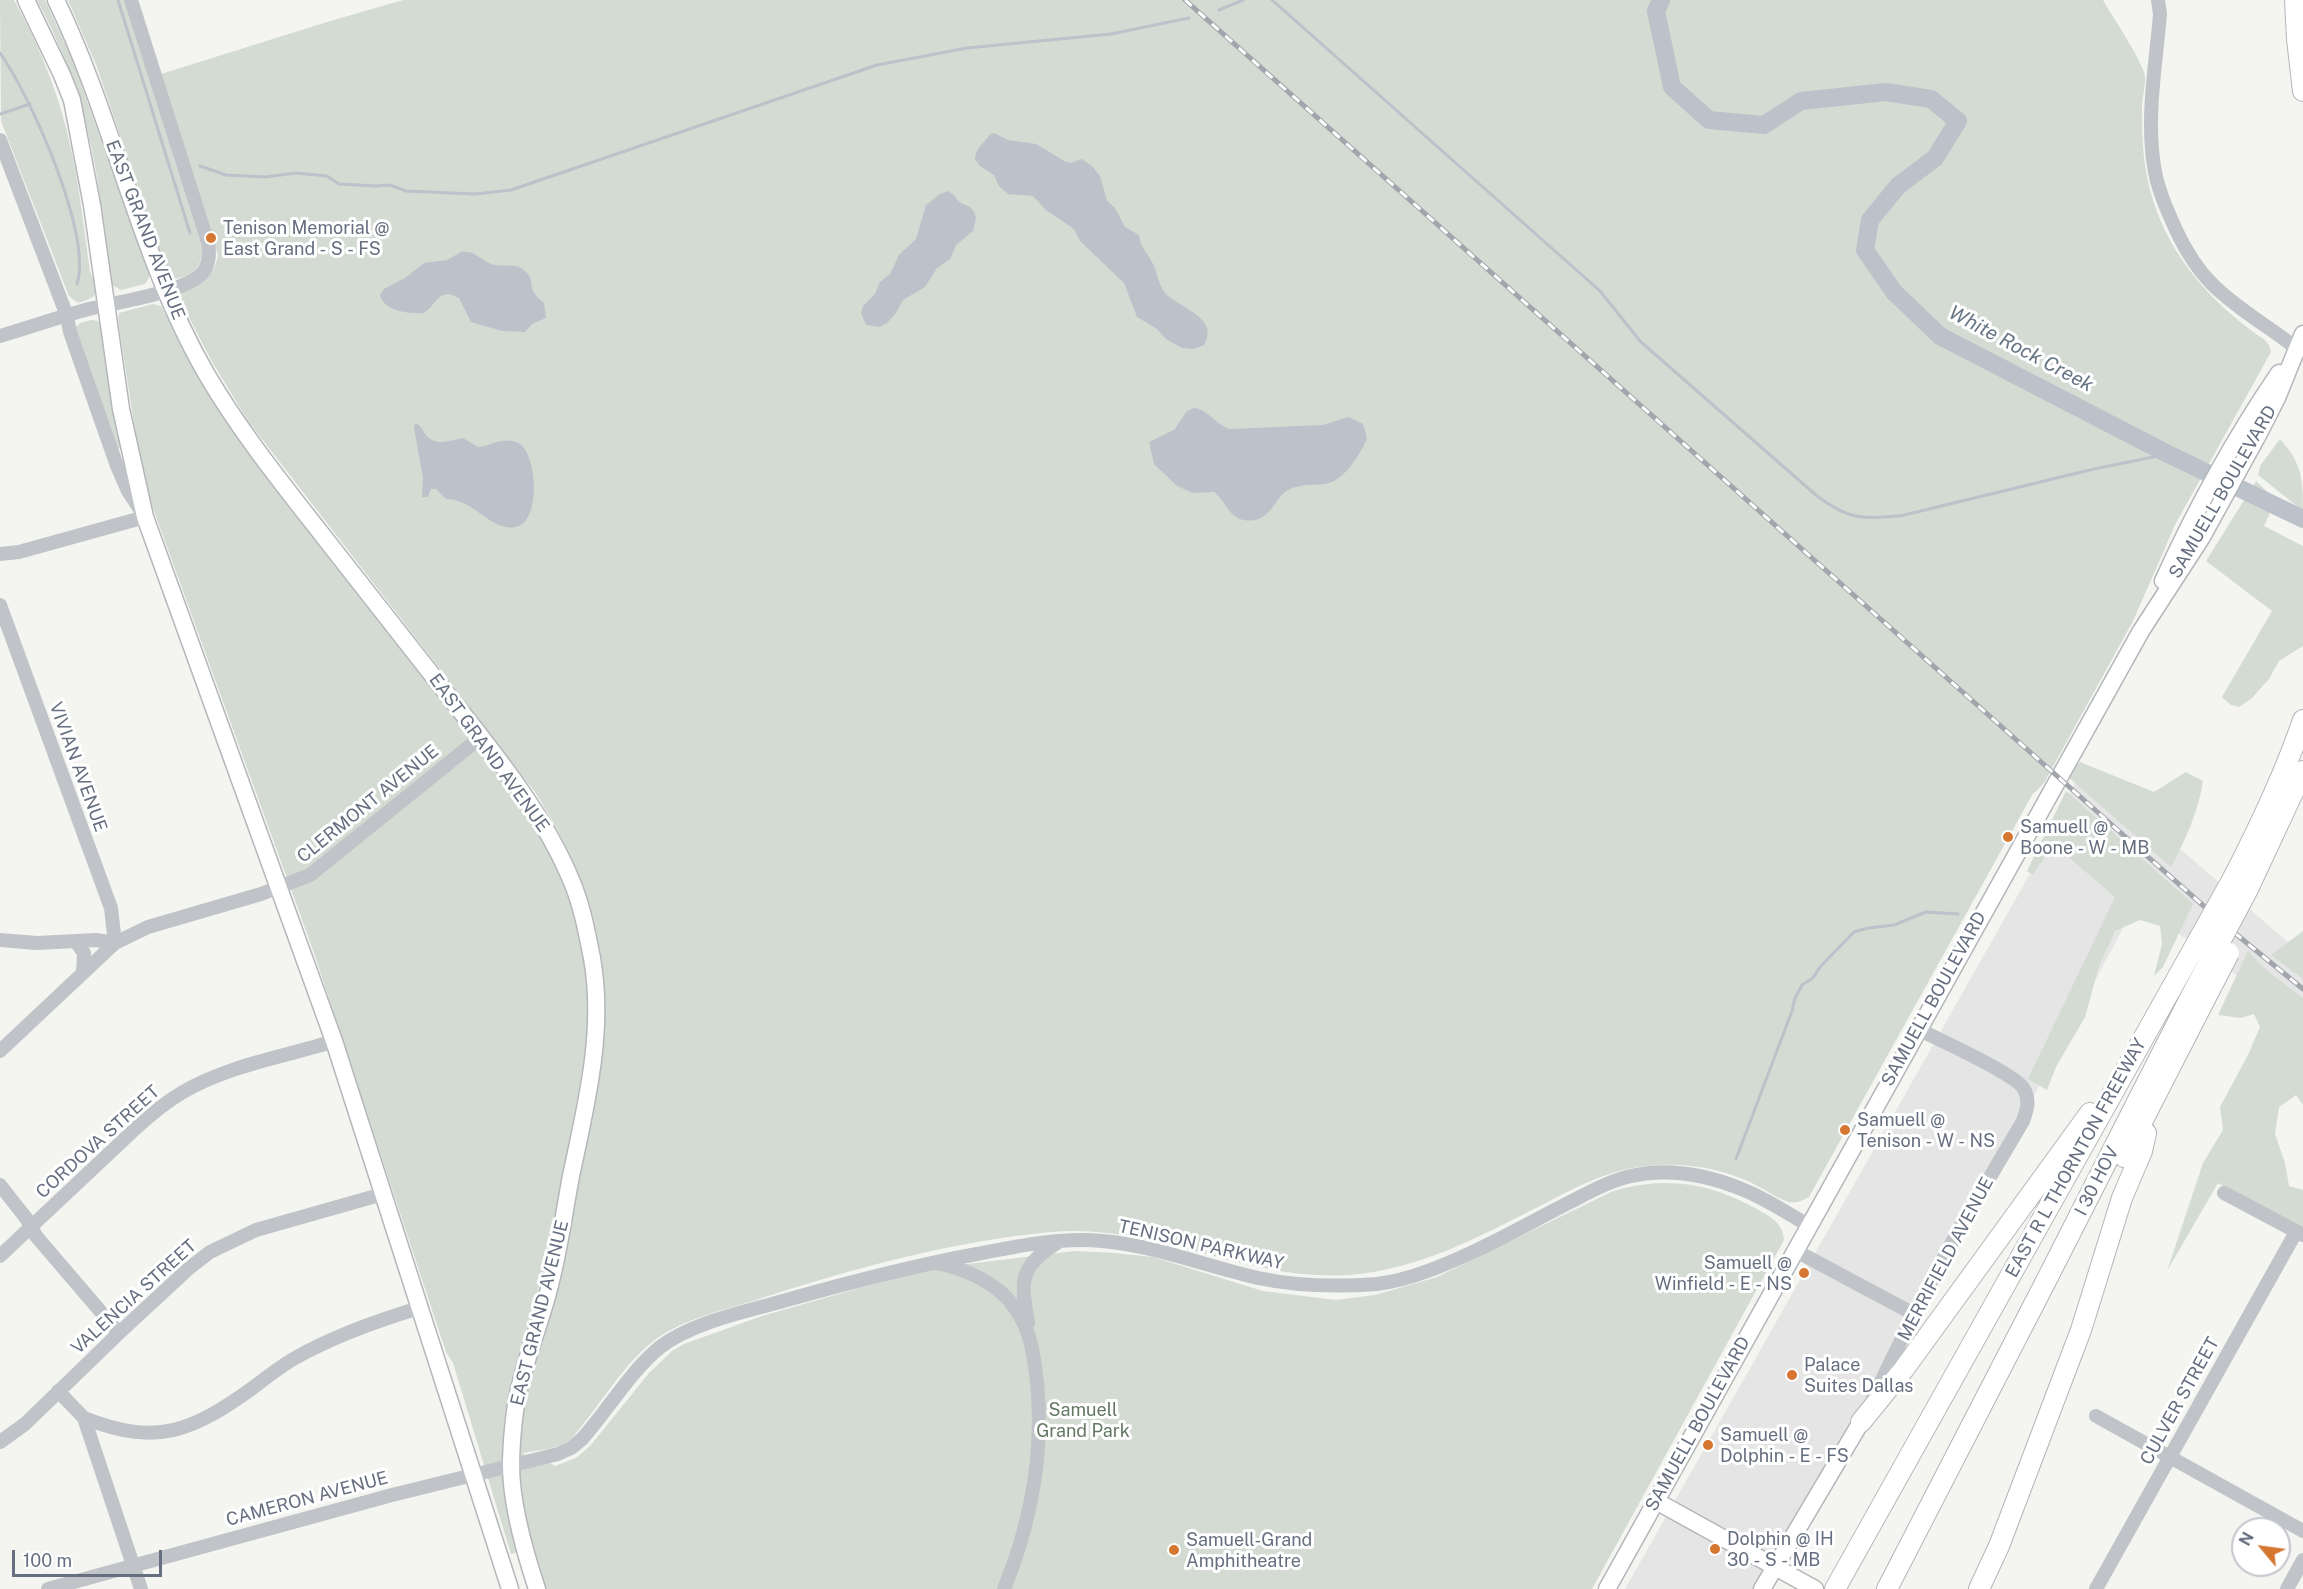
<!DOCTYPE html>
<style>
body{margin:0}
#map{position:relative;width:2303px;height:1589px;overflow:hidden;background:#f4f5f1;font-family:"Public Sans",sans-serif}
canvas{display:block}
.north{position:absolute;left:2231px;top:1517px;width:60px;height:60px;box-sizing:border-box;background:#fff;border:2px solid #c2c5cc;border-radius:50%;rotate:299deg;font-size:16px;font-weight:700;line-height:24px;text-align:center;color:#666f80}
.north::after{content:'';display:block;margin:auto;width:21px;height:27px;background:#d57631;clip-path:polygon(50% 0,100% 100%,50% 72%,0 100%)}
.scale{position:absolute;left:12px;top:1550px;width:150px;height:27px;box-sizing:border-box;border:3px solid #666f80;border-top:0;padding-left:8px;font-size:18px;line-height:21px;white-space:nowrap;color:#666f80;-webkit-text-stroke:4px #fff;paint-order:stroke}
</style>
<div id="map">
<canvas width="2303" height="1589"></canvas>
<div class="north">N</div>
<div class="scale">100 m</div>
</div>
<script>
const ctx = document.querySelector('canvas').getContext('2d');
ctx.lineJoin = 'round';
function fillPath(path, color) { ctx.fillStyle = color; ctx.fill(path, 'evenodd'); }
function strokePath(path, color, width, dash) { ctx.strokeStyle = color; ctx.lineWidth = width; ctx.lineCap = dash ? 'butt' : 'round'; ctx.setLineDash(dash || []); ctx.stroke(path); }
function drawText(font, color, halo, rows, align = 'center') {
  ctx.font = font + ' "Public Sans",sans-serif'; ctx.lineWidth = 6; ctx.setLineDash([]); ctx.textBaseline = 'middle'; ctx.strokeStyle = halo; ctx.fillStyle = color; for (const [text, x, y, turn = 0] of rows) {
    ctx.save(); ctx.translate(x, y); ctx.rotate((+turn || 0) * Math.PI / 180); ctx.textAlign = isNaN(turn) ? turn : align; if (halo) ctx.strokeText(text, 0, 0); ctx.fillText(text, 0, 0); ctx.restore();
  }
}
const built = new Path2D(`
 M2084 766 2303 955V1024L2153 915 2138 900 1771 1589H1625L2057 826 2059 812Z`);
const green = new Path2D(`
 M0 0H14C40 46 60 97 71 149 80 189 84 231 90 271 98 292 102 296 78 303L69 296 1 121Z
 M37 0H45L72 59 149 273V278L145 284 121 290 112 285C105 240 101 194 92 150 82 98 62 47 37 0Z
 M68 0H124L201 245C205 265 193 277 174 279L167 275 97 67Z
 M403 0H2103C2115 21 2135 49 2144 72 2147 80 2143 94 2142 104 2142 117 2142 131 2143 145 2148 230 2197 294 2265 340L2269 345 2271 352 2176 523 2133 621 2044 783 2032 795 1809 1197C1802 1201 1797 1203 1789 1202 1776 1198 1764 1189 1752 1183 1722 1169 1691 1163 1657 1165 1608 1168 1577 1187 1534 1209 1479 1237 1422 1267 1359 1274 1253 1286 1158 1222 1051 1232 953 1241 846 1270 753 1301 723 1310 689 1318 662 1335 633 1353 609 1391 588 1418 581 1426 574 1438 565 1443 553 1450 536 1450 524 1453V1469L550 1463 555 1466 576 1458 590 1446 649 1373 672 1351 684 1344 762 1316 926 1269 1075 1251 1115 1253 1153 1257 1263 1291 1336 1300 1375 1295 1437 1277 1613 1191C1664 1176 1708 1182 1755 1208 1769 1216 1783 1222 1784 1240L1592 1589H546L533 1548 511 1554 453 1363 446 1352 313 950 150 500 140 463 118 320 119 313 153 304 161 306 192 362 523 803 562 872 585 951 589 1002 588 1039 550 1250 511 1381 505 1416 503 1451 520 1448 521 1421 525 1393 602 1038C603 1021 605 1004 604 987 600 912 574 854 535 792L248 421 211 360 179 298 180 292C201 285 214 277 218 255L161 74 327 22Z
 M91 320 98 321 102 327 120 447 118 450 75 328 80 323Z
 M2280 439C2302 463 2303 479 2303 511L2258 475 2260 466Z
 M2256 481 2276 500 2264 526 2303 546V646L2279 661 2269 679 2252 698 2239 707 2231 705 2222 697 2272 611 2206 561Z
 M2080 762 2154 792 2186 772 2203 781C2198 812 2186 839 2171 867L2067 776Z
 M2066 791 2193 904 2163 967 2154 976 2162 944 2160 926 2140 920 2115 931 2099 966 2085 1017 2056 1067 2047 1090 2028 1079 2115 897 2053 844 2033 875 2027 871Z
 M2303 931V979L2271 955Z
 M2248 951 2265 969 2303 998V1105L2296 1095 2279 1107 2275 1134 2285 1163 2289 1186 2303 1190V1231L2218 1183 2167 1271 2203 1163 2223 1130 2220 1107 2248 1055 2260 1027 2254 1014 2241 1018 2218 1015Z`);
const water = new Path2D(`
 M994 133 1008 140 1036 144 1066 162 1071 163 1082 159 1092 166 1100 176 1107 201 1115 208 1125 227 1139 235C1140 248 1148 253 1153 264 1158 274 1158 285 1166 294 1180 308 1220 318 1204 345L1194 349 1182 348 1166 339 1157 329 1137 317 1124 283 1080 241 1074 229 1046 210 1033 196 1008 194 999 186 994 175 980 166 975 159C975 149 985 142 990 134Z
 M948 191 954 195 959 202 970 207 974 212 976 218 973 231 956 245 950 259 937 268 925 287 903 300 896 313 887 323 879 327 866 325 861 313 863 306 875 294 880 282 890 274 899 255 916 239 926 205 940 194Z
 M461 252C477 250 482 263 495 265 506 267 516 262 526 272 536 281 525 289 544 303L546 318 532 324 525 332 502 331 471 322 459 298 449 294C436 294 434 308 423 313 408 314 384 311 380 295L384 289 405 278 424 263 447 260Z
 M1194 408C1209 410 1216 425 1230 429L1323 425 1348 417 1363 424 1367 438C1362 452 1345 479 1329 483 1315 486 1301 483 1288 490 1275 496 1271 525 1244 520 1229 518 1225 500 1214 492L1193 493 1177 486 1154 464 1149 442 1174 430 1187 411Z
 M415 423C421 426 422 429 425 434 435 447 450 441 463 438L478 447C492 446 503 436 518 443 537 451 542 522 516 527 490 532 475 499 446 499L436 489H431L428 497H422L423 478 414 428Z`);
const stream = new Path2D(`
 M118 0 190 233
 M1272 0 1600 291 1641 342 1817 496C1850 520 1860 519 1900 516L2094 469 2168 454
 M1219 10 1243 0
 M0 53C30 95 93 235 77 284
 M0 114 30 104
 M200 166 226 175 265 177 296 173 327 176 339 184 376 186 390 185 406 191 475 194 511 190 877 65 967 48 1111 34 1189 18
 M1736 1159 1792 1011 1795 998 1802 985 1813 978 1820 967 1854 932 1868 928 1894 925 1926 912 1958 914`);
const river = new Path2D(`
 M1661 0 1656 11 1672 87 1709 120 1764 125 1801 101 1886 92 1931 99 1958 121 1935 158 1898 186 1870 220 1865 250 1894 292 1940 336 2168 454 2303 519`);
const minor = new Path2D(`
 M2158 0 2160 14C2156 64 2146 116 2154 166 2157 188 2167 210 2176 230 2185 249 2197 269 2212 284 2237 309 2268 326 2296 348
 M0 140 67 316 70 332 117 466 128 491 145 517 19 552 0 554
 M0 336C31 327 61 316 93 308 119 302 179 292 198 277 209 269 210 255 208 243L131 0
 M0 605 111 908 115 943 96 940 37 943 0 940
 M76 942 84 953 83 973
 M0 1051 115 943 148 927 261 894 310 875 481 737
 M0 1185 26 1218 36 1236 119 1333
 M2224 1193 2303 1235
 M1794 1250 1914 1314
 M0 1256 135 1129C150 1115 166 1102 183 1092 229 1065 284 1057 334 1041
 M937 1263C966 1269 998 1283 1015 1308 1031 1331 1034 1356 1037 1382 1044 1453 1031 1523 1004 1589
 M1028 1323C1021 1282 1018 1267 1057 1243
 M58 1391 84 1418 141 1589
 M1873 1398 1914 1314 1957 1233 2023 1121C2027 1110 2030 1100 2024 1089 2016 1074 1937 1039 1918 1029
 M2096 1416 2303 1531
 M84 1418C158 1447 193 1431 254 1387 267 1377 281 1366 295 1358 334 1336 376 1321 419 1308
 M0 1442 25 1424 119 1333 188 1269 210 1252 256 1230 383 1194
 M48 1589 392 1495 558 1454 571 1448 582 1439C608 1410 629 1373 659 1348 690 1323 745 1312 783 1301 847 1283 911 1266 977 1254 1018 1246 1061 1237 1102 1241 1157 1246 1205 1266 1258 1278 1296 1286 1338 1287 1377 1284 1411 1280 1447 1264 1477 1250 1511 1234 1544 1215 1578 1198 1593 1190 1610 1181 1627 1177 1666 1167 1708 1175 1744 1190 1766 1199 1787 1213 1808 1225
 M2096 1589 2296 1232
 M2287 1589 2303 1560`);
const major = new Path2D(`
 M26 0 62 75 72 100 92 205 121 409 145 517 334 1041 510 1589
 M56 0C115 122 139 258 207 375 240 431 280 481 320 532 360 583 400 634 440 685 488 746 542 809 572 882 582 906 587 933 592 958 605 1031 586 1105 571 1176 564 1213 559 1252 549 1289 541 1320 529 1350 521 1381 514 1407 512 1434 511 1460 510 1501 524 1550 537 1589
 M2163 581C2196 508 2234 439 2279 373
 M1656 1501 1815 1589
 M1607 1589 2141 631 2202 537 2257 437 2277 398 2303 334
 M1762 1589 1861 1422`);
const highway = new Path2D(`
 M2295 0 2297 39 2303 91
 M2232 880C2259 828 2284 776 2303 720
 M2248 889 2303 771
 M2124 1157 2201 1007
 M1861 1422 1904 1369 2090 1113
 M1835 1589 2171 989
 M1887 1589 2047 1279 2189 1000
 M1979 1589 1999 1546 2062 1380 2081 1330 2122 1198 2142 1151 2146 1133`);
const rail = new Path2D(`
 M1185 0 2139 849 2231 930 2303 989`);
const highwayBridge = new Path2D(`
 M2171 989 2232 880
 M2189 1000 2248 889
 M2201 1007 2229 953`);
const markers = [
 [211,238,6,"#d57631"],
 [2008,837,6,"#d57631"],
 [1845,1130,6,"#d57631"],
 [1804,1273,6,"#d57631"],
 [1792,1375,6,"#d57631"],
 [1708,1445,6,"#d57631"],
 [1715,1549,6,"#d57631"],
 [1174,1550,6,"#d57631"]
];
const poiNames = [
 ["Tenison Memorial @",223,228],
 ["East Grand - S - FS",223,249],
 ["Samuell @",2020,827],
 ["Boone - W - MB",2020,848],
 ["Samuell @",1857,1120],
 ["Tenison - W - NS",1857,1141],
 ["Samuell @",1792,1263,"right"],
 ["Winfield - E - NS",1792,1284,"right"],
 ["Palace",1804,1365],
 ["Suites Dallas",1804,1386],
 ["Samuell @",1720,1435],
 ["Dolphin - E - FS",1720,1456],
 ["Dolphin @ IH",1727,1539],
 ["30 - S - MB",1727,1560],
 ["Samuell-Grand",1186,1540],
 ["Amphitheatre",1186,1561]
];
const streetNames = [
 ["EAST GRAND AVENUE",145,230,69],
 ["SAMUELL BOULEVARD",2223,492,-60],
 ["EAST GRAND AVENUE",489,753,54],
 ["VIVIAN AVENUE",78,767,70],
 ["CLERMONT AVENUE",368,804,-39],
 ["SAMUELL BOULEVARD",1934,999,-61],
 ["CORDOVA STREET",98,1142,-42],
 ["EAST R L THORNTON FREEWAY",2076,1158,-61],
 ["I 30 HOV",2097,1181,-63],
 ["TENISON PARKWAY",1201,1245,13],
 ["MERRIFIELD AVENUE",1946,1259,-62],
 ["VALENCIA STREET",134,1297,-42],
 ["EAST GRAND AVENUE",540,1313,-76],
 ["CULVER STREET",2180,1401,-61],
 ["SAMUELL BOULEVARD",1698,1424,-61],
 ["CAMERON AVENUE",307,1499,-15]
];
const parkNames = [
 ["Samuell",1083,1410],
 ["Grand Park",1083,1431]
];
const waterNames = [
 ["White Rock Creek",2021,349,28]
];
fillPath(built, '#e5e5e5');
fillPath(green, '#d4dbd3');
fillPath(water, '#bbc2c9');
strokePath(stream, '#bbc2c9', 3);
strokePath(river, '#bbc2c9', 18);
strokePath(major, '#b4b6ba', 19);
strokePath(highway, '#b3b5b9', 22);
strokePath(minor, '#c0c3c7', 14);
strokePath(major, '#fff', 16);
strokePath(highway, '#fff', 20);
strokePath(rail, '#a2a5ab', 5);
strokePath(rail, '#fff', 3, [9]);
strokePath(highwayBridge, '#b3b5b9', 22, []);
strokePath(highwayBridge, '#fff', 20);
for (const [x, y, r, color] of markers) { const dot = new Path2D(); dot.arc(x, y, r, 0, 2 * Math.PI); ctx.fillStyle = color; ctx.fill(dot); strokePath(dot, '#fff', 2); }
drawText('18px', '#666f80', '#fff', poiNames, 'left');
drawText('18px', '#666f80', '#fff', streetNames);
drawText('18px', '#647864', '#fff', parkNames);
drawText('italic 20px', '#677684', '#fff', waterNames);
</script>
